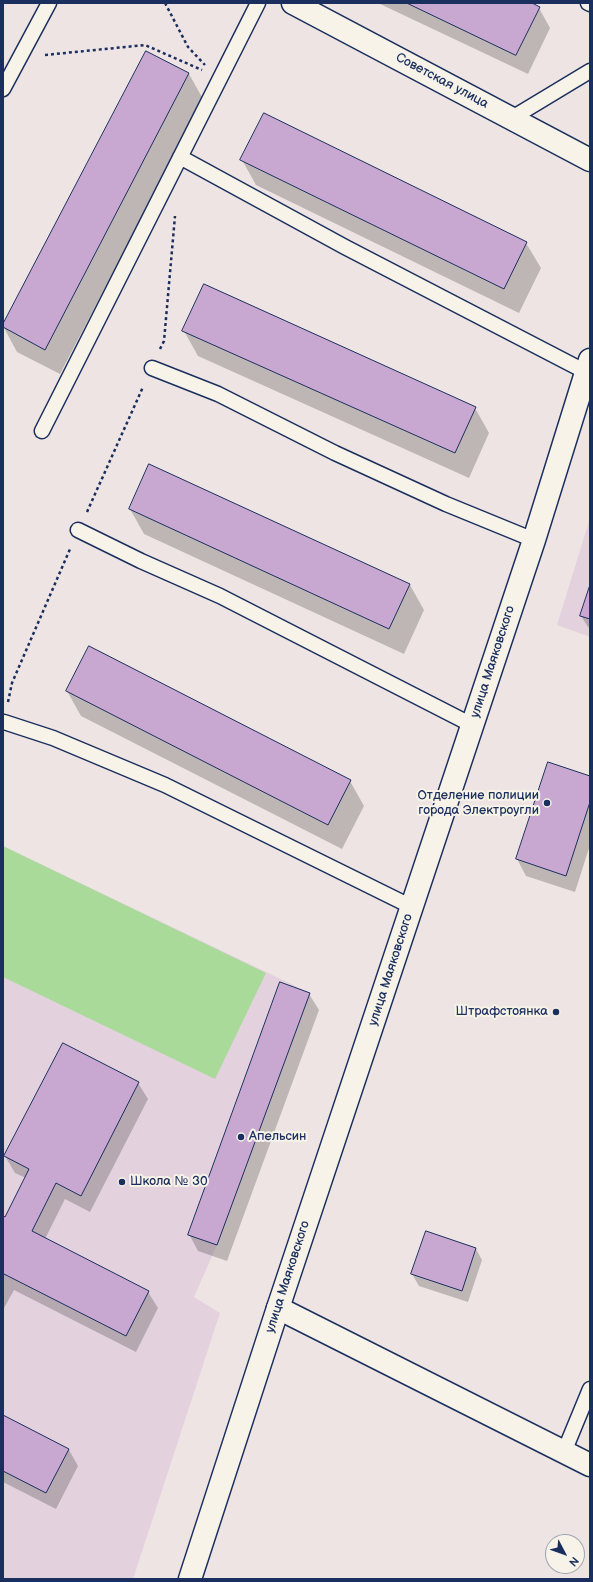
<!DOCTYPE html>
<meta charset="utf-8">
<style>
body{margin:0}
#map{position:relative;width:593px;height:1582px;overflow:hidden;background:#eee4e3;font-family:"Balsamiq Sans",sans-serif}
canvas{display:block}
.frame{position:absolute;inset:0;border:4px solid #1b2f5e;pointer-events:none}
.north{position:absolute;left:545px;top:1534px;width:40px;height:40px;box-sizing:border-box;background:#f7f3e8;border:1px solid #9fa5b1;border-radius:50%;rotate:131deg;font-size:11px;font-weight:700;line-height:16px;text-align:center;color:#1b2f5e}
.north::after{content:'';display:block;margin:auto;width:14px;height:18px;background:#1b2f5e;clip-path:polygon(50% 0,100% 100%,50% 72%,0 100%)}
</style>
<div id="map">
<canvas width="593" height="1582"></canvas>
<div class="frame"></div>
<div class="north">N</div>
</div>
<script>
const ctx = document.querySelector('canvas').getContext('2d');
ctx.lineJoin = 'round';
function fillPath(path, color) { ctx.fillStyle = color; ctx.fill(path, 'evenodd'); }
function strokePath(path, color, width, dash) { ctx.strokeStyle = color; ctx.lineWidth = width; ctx.lineCap = dash ? 'butt' : 'round'; ctx.setLineDash(dash || []); ctx.stroke(path); }
function drawText(font, color, halo, rows, align = 'center') {
  ctx.font = font + ' "Balsamiq Sans",sans-serif'; ctx.lineWidth = 4; ctx.setLineDash([]); ctx.textBaseline = 'middle'; ctx.strokeStyle = halo; ctx.fillStyle = color; for (const [text, x, y, turn = 0] of rows) {
    ctx.save(); ctx.translate(x, y); ctx.rotate((+turn || 0) * Math.PI / 180); ctx.textAlign = isNaN(turn) ? turn : align; if (halo) ctx.strokeText(text, 0, 0); ctx.fillText(text, 0, 0); ctx.restore();
  }
}
const built = new Path2D(`
 M590 518V637L557 625Z
 M3 846 310 993 217 1245 194 1297 220 1313 133 1579H3Z`);
const green = new Path2D(`
 M3 846 266 973 215 1079 3 977Z`);
const shadow = new Path2D(`
 M378 3H529L539 8 550 28 528 74Z
 M146 52 189 74 203 99 60 374 17 352 3 326Z
 M242 160 526 243 541 268 519 313 256 185Z
 M184 331 475 408 489 433 469 478 198 356Z
 M150 466 410 585 424 610 404 654 144 534 130 509Z
 M590 589V628L588 627 581 616Z
 M67 691 350 781 364 806 342 849 81 716Z
 M548 764 590 777V845L575 892 526 876 517 859Z
 M309 994 319 1010 227 1261 198 1251 189 1234Z
 M138 1083 148 1099 90 1212 65 1199 45 1239 148 1292 158 1308 136 1352 14 1290 3 1310V1217L5 1219 26 1178 15 1173 5 1156Z
 M427 1232 476 1249 482 1260 468 1302 419 1286 412 1274Z
 M3 1416 69 1450 78 1466 56 1509 3 1482Z`);
const building = new Path2D(`
 M407 3H532L540 7 516 55Z
 M146 51 189 73 45 350 3 327V324Z
 M264 113 527 242 504 289 240 160Z
 M204 284 476 407 455 453 182 331Z
 M149 464 410 584 389 629 129 509Z
 M590 585V619L580 616Z
 M89 646 351 780 328 825 66 691Z
 M548 762 590 776V802L566 876 516 859Z
 M280 982 310 993 217 1245 188 1235Z
 M63 1043 139 1082 81 1196 56 1183 32 1231 149 1291 126 1336 4 1274 3 1276V1216L5 1217 29 1169 4 1156Z
 M426 1231 476 1248 462 1291 411 1274Z
 M3 1415 69 1449 46 1493 3 1471Z`);
const path = new Path2D(`
 M165 3 188 47 205 65
 M45 55 145 45 202 70
 M160 349 164 341 175 216
 M87 512 143 387
 M8 702 12 683 70 549`);
const service = new Path2D(`
 M588 3 590 4
 M3 89 49 3
 M512 118 590 71
 M180 157 345 247 586 372
 M152 368 218 394 335 453 446 504 534 540
 M42 431 258 3
 M78 530 141 561 220 596 472 725
 M4 722 53 738 165 785 412 907
 M564 1452 590 1389`);
const minor = new Path2D(`
 M278 1308 590 1465`);
const tertiary = new Path2D(`
 M293 3 590 160
 M190 1579 278 1308 534 540 590 360`);
const markers = [
 [547,803,4,"#1b2f5e"],
 [556,1012,4,"#1b2f5e"],
 [241,1137,4,"#1b2f5e"],
 [122,1182,4,"#1b2f5e"]
];
const streetNames = [
 ["Советская улица",442,81,28],
 ["улица Маяковского",493,662,-72],
 ["улица Маяковского",391,970,-72],
 ["улица Маяковского",288,1277,-72]
];
const poiNames = [
 ["Отделение полиции",539,796],
 ["города Электроугли",539,811],
 ["Штрафстоянка",548,1012],
 ["Апельсин",249,1137,"left"],
 ["Школа № 30",130,1182,"left"]
];
fillPath(built, '#e3d2de');
fillPath(green, '#aada9a');
fillPath(shadow, '#0003');
fillPath(building, '#c8a7d1');
strokePath(building, '#1b2f5e', 1);
strokePath(service, '#1b2f5e', 17);
strokePath(minor, '#1b2f5e', 25);
strokePath(tertiary, '#1b2f5e', 25);
strokePath(path, '#1b2f5e', 2.5, [3, 3]);
strokePath(service, '#f7f3e8', 14);
strokePath(minor, '#f7f3e8', 22);
strokePath(tertiary, '#f7f3e8', 22);
for (const [x, y, r, color] of markers) { const dot = new Path2D(); dot.arc(x, y, r, 0, 2 * Math.PI); ctx.fillStyle = color; ctx.fill(dot); strokePath(dot, '#f7f3e8', 1.5); }
drawText('13px', '#1b2f5e', '#f7f3e8', streetNames);
drawText('13px', '#1b2f5e', '#f7f3e8', poiNames, 'right');
</script>
